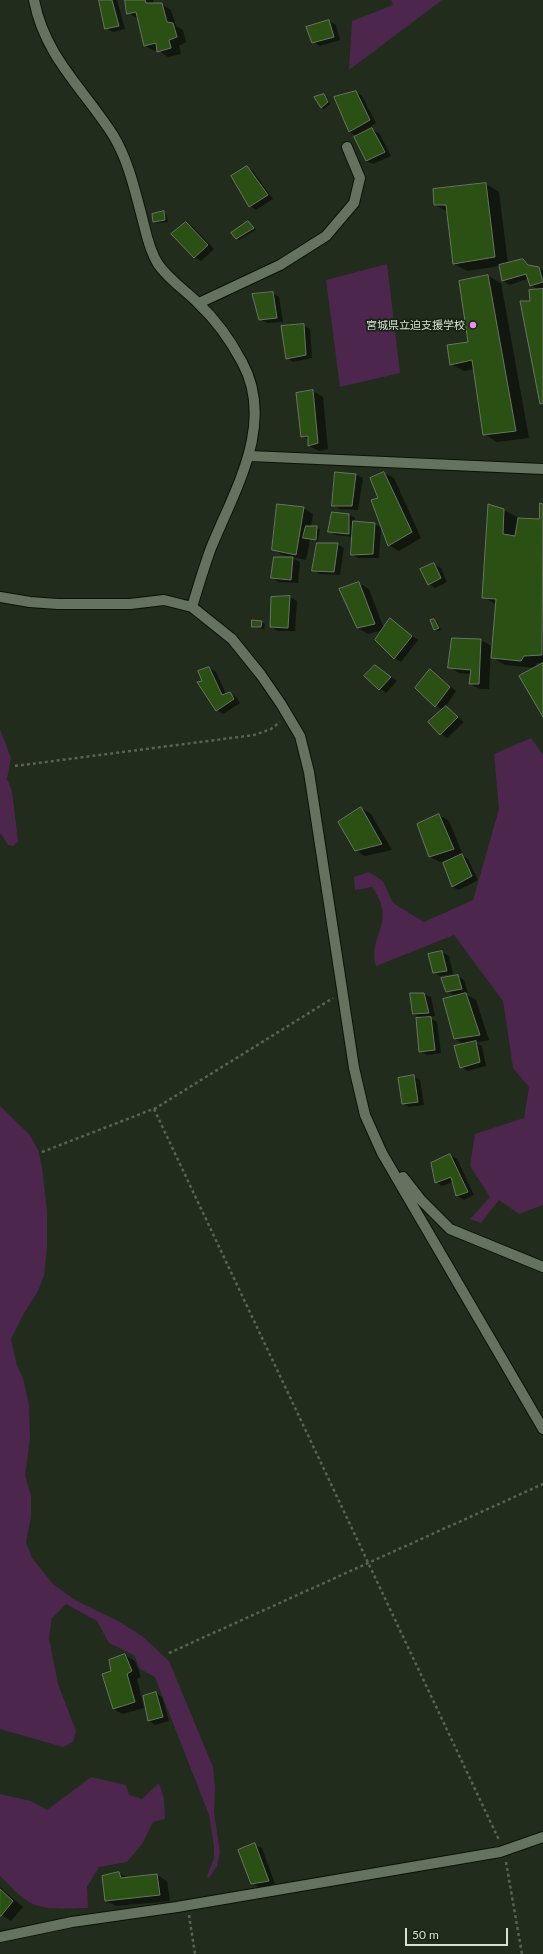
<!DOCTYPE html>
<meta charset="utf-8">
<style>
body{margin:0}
#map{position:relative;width:543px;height:1954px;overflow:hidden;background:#212c1c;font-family:Lato,sans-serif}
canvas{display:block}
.scale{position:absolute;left:405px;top:1928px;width:103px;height:18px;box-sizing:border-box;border:2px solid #d8e0d5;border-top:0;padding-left:5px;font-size:12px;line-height:14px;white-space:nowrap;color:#d8e0d5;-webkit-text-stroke:3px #172213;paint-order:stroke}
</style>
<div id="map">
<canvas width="543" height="1954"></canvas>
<div class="scale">50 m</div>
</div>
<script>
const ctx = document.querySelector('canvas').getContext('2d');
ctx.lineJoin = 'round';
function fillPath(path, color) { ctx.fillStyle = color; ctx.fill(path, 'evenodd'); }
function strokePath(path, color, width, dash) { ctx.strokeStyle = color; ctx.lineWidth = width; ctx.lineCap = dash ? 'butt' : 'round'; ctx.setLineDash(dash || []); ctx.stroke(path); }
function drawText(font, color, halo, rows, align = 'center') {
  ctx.font = font + ' Lato,"Noto Sans JP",sans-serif'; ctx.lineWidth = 3.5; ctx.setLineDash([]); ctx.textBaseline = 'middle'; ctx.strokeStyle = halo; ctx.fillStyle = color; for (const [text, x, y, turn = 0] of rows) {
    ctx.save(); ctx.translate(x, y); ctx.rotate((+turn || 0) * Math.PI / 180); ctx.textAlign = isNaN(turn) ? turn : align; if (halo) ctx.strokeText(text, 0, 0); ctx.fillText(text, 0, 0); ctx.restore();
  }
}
const green = new Path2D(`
 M391 0H442L349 70 352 21 393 5Z
 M387 264 400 373 340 387 326 280Z
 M0 729 11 758 7 779 12 791 18 841 14 846 8 845 1 834 0 835Z
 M531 738 543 755V1205L519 1214 499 1200 481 1223 470 1219 490 1197 470 1166 475 1134 524 1118 529 1087 513 1068 503 1001 454 935 376 966C367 935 398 924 372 887L355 890 354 877 369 872 383 881 393 903 424 922 473 900 499 809 494 754Z
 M0 1106 30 1135 38 1150 42 1167 47 1211V1248L44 1276 38 1291 23 1315 11 1339 17 1366 23 1378 29 1405 30 1439 25 1475 31 1496V1517L26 1542 32 1558 53 1584 75 1600 118 1621 142 1636 169 1661 213 1767 215 1788 214 1813 220 1852 217 1866 209 1878 207 1876 214 1858V1846L209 1815 155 1677 140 1669 134 1655 109 1643 97 1621 66 1604 52 1618 49 1638 58 1684 76 1731 73 1742 63 1747 0 1729Z
 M91 1777 126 1785 129 1795 142 1799 159 1783 164 1799 165 1819 153 1822 142 1844 127 1862 99 1867 87 1887 88 1908C71 1908 49 1911 33 1904 20 1898 10 1885 0 1876V1794L31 1801 47 1810Z`);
const shadow = new Path2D(`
 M100 0H117L125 29 113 32 106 28Z
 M126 0H153L154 4H161L171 10 176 26 183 30 186 42 179 46 181 54 168 57 158 50 155 51 145 46 139 19 128 13Z
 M329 21 336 25 340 40 320 46 313 42Z
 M356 92 362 96 376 123 357 136 349 132Z
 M324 95 327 97 330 104 324 109 321 107Z
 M372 130 379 133 391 156 373 164 366 161Z
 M247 167 253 171 273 199 256 210 250 206Z
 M486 184 499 192 508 264 523 260 532 267 543 270V288L538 289 531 286 529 278 510 285 503 281 500 266 467 271 454 264 448 212 435 205Z
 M163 212 166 214 168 222 157 223 154 221Z
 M248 222 256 230 239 240 236 238Z
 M186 223 193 227 214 249 201 261 194 257Z
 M488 276 501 283 529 438 497 442 484 434 474 369 464 371 451 364 469 342Z
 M272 293 279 297 283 322 267 323 260 319Z
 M303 325 310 329 312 358 293 362 287 358Z
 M313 391 323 397 328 449 319 451 309 446V440L302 436Z
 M336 473 356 475 363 478 358 510 340 509 333 505Z
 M384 473 394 478 421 538 399 551 389 545Z
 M541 505H543V663H537L535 668 505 665 492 657 497 605 483 597 504 510 517 517 518 524 540 520Z
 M303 508 313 514 311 527 320 529 318 541 310 540 306 560 283 555 273 549Z
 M348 514 355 518V523L375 524 381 528 379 558H358L352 554 353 537 336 535 329 531Z
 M337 544 344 548 340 575 320 574 313 570Z
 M293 558 300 562 298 583 279 582 272 578Z
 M434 564 441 568 447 582 435 588 429 584Z
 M359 583 369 589 384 629 390 620 418 640 401 662 395 658 377 640 383 630 368 634 358 628Z
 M290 597 297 601 295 631H278L271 627 272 598Z
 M434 620 437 621 441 630 438 631 435 629Z
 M262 622 265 624 264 629 253 627Z
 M481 640 491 646 489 689H480L470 684 471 674 459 673 449 667Z
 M209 668 216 672 226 694 230 693 236 697 240 703 223 714 217 710 203 681Z
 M430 670 456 691 445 707 464 722 447 738 441 734 429 722 443 710 436 706Z
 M382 671 397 681 386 693 365 676Z
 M361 808 371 814 392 850 365 856 355 850Z
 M439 815 449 821 463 855H462L468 859 478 880 459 890 452 887 449 859 440 862 430 857Z
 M442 952 449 956 453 974 440 976 434 972Z
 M458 976 464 980 468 993H464L476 1000 489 1040 476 1043 482 1046 486 1066 468 1071 461 1067 465 1045 455 1039 461 994 454 995 447 991Z
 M411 994H424L431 997 435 1016 428 1017 437 1022 441 1053 427 1055 420 1051 422 1019 414 1014Z
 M413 1076 420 1080 424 1105 409 1107 403 1103Z
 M450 1155 457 1159 474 1195 464 1200 457 1196 453 1182 442 1186 436 1182Z
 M125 1655 135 1661 141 1677 137 1679 144 1708 123 1714 113 1709 112 1672Z
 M156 1693 162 1697 169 1721 155 1725 149 1721 144 1697Z
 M255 1845 262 1848 275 1884 259 1887 252 1883Z
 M119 1873 128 1878 157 1875 167 1881 170 1901 116 1906 106 1901Z
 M0 1887 23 1907 11 1921 0 1914Z`);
const building = new Path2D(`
 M99 0H112L119 26 105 29Z
 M125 0H145L146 3H162L167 22 173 23 177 37 169 40 171 48 157 52 156 43 144 46 136 12 127 14Z
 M329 20 334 37 312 43 306 27Z
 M356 91 370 120 349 132 334 97Z
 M324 94 328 102 321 108 314 97Z
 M372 128 385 152 366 161 354 137Z
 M247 166 268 195 249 207 231 176Z
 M486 183 495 257 453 264 446 205H434L433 189Z
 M164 211 165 220 153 222 152 214Z
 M248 221 254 228 236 239 231 233Z
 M186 222 208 245 194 258 171 234Z
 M523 259 528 265 539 267 543 282 530 286 526 274 502 281 499 265Z
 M488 275 516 431 483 435 472 360 450 365 447 345 468 342 459 281Z
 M543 289V403L540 404 520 301H530L529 290Z
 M273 292 277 318 259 320 252 294Z
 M304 324 306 355 286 359 281 326Z
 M313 390 318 443 308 446V436L301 437 296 393Z
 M335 472 356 474 352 506H332Z
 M384 472 412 532 388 546 371 500 378 498 370 478Z
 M540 503 543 504 542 655 524 656 521 661 491 658 496 599 482 598 488 504 504 509 503 534 515 536 518 518 539 519Z
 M277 504 304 507 296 555 272 550Z
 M332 512 349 514V534L328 532Z
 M353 521 375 523 373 554 351 555Z
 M306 526H317L316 540 303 538Z
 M317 543H338L334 572 312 571Z
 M274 557H293L291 580 271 578Z
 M434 563 441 578 428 585 420 569Z
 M359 582 375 624 357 628 339 589Z
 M290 596 288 628 270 627 271 597Z
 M390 618 412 636 394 659 375 640Z
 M434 619 439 628 434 630 430 620Z
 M252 620 262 621 261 627H252Z
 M452 638 481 639 479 684H469L471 670 448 668Z
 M543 663V717L519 676Z
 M375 665 391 677 379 690 364 676Z
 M209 667 222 695 230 692 234 699 216 711 197 682 202 681 198 671Z
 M430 669 450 687 435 707 415 688Z
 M446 706 458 717 440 735 428 722Z
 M361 807 382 844 355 851 338 822Z
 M439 814 454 849 429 857 417 824Z
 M462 854 472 876 452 887 443 863Z
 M442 951 447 971 433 973 428 954Z
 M458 975 462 989 446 992 441 978Z
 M410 993H424L429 1013 413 1014Z
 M466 993 480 1035 454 1039 443 999Z
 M431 1017 435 1050 419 1052 416 1018Z
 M476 1041 480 1062 460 1068 454 1046Z
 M414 1075 418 1102 402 1104 398 1078Z
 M450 1154 468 1192 456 1196 451 1177 435 1183 431 1163Z
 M125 1654 132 1671 127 1674 135 1702 113 1709 102 1674 111 1671 109 1660Z
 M156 1692 163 1717 148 1721 143 1696Z
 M255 1843 269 1881 251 1884 238 1850Z
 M119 1872 121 1878 157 1874 160 1895 105 1901 102 1876Z
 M0 1889 13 1901 1 1916H0Z`);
const path = new Path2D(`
 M15 766 254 735 271 729 280 722
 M154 1109 499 1840
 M42 1152 156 1108 333 998
 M169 1653 543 1484
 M506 1862 522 1954
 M189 1915 195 1954`);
const minor = new Path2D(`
 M34 0C45 57 83 88 113 135 129 161 136 195 144 225 147 238 151 253 158 264 168 279 185 290 197 302 215 319 231 341 242 362 276 424 234 491 211 548 204 567 198 587 192 607
 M199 303 280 265 326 236 354 203 360 178 347 147
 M250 456 543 469
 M0 597 30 602 58 604H130L164 600 192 607 232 639 261 675 281 704 300 736 309 772 354 1068 365 1115 382 1153 543 1429
 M403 1177 421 1200 450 1229 543 1267
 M0 1937 72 1922 177 1907 500 1852 543 1837`);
const markers = [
 [473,325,4,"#f28af3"]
];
const poiNames = [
 ["宮城県立迫支援学校",465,325]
];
fillPath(green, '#4c264d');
fillPath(shadow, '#0007');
fillPath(building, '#2a5014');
strokePath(building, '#687562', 1);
strokePath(minor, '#0a1406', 12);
strokePath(path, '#596355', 2.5, [3, 3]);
strokePath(minor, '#65725f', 10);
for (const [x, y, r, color] of markers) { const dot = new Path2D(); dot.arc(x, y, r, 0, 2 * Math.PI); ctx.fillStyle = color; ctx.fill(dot); strokePath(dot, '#172213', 1.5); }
drawText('11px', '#d8e0d5', '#172213', poiNames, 'right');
</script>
